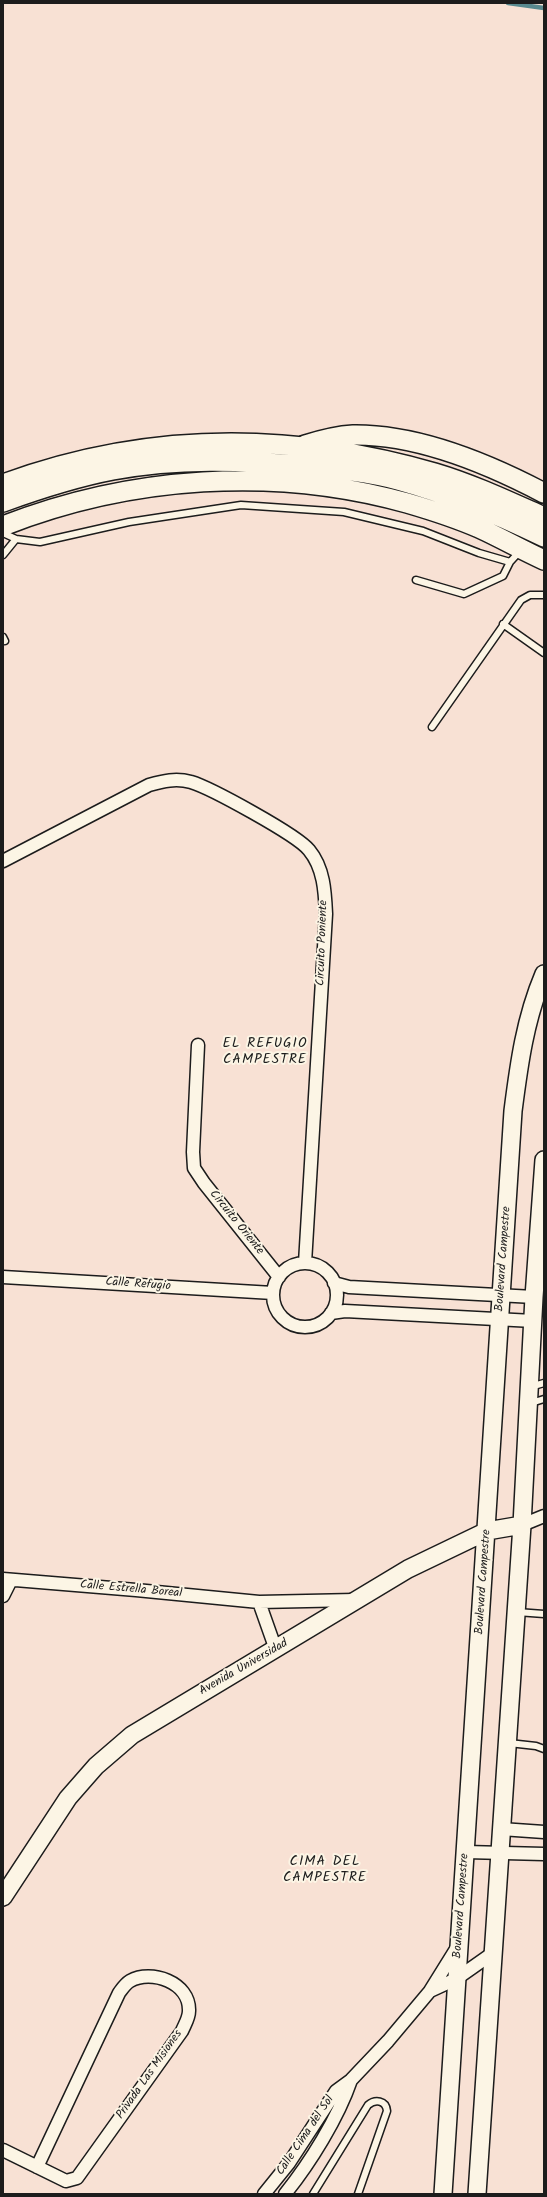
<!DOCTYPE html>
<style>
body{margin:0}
#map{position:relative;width:547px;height:2197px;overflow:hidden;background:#f8e1d4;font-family:Kalam,sans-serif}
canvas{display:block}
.frame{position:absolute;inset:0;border:4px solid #1c1c1c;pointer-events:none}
</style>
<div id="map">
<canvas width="547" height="2197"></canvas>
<div class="frame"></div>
</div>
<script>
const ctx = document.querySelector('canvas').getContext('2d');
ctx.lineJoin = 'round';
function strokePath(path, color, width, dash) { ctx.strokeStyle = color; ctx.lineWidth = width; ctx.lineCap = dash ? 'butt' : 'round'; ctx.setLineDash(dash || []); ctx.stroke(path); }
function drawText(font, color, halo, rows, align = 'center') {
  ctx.font = font + ' Kalam,sans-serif'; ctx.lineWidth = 4; ctx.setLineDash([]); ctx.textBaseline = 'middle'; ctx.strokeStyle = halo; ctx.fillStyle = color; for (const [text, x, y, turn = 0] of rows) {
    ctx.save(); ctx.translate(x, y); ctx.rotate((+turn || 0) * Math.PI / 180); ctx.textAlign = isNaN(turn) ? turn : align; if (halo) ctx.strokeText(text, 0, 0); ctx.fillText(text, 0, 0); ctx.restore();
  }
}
const stream = new Path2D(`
 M508 3 544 8`);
const lane = new Path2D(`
 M3 533 16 539 40 542 129 522 241 505 344 512 423 531 479 553 510 562 520 551
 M3 555 16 539
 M416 580 464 594 503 576 510 562
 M503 624 544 653
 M3 637 5 641
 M432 727 521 600 530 595H544
 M530 1387 544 1383
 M531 1403 544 1399
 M517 1612 544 1614
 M509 1743 536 1746 544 1749
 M313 2194 368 2105C375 2099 386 2100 387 2111L358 2194`);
const street = new Path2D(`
 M3 861 149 785C163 781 176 778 191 782 211 788 297 835 309 850 324 868 325 892 326 914L305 1263
 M198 1045 193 1152 194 1168 204 1183 279 1277
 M273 1295a32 32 0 1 1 64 0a32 32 0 1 1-64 0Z
 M3 1277 273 1293
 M334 1283 349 1287 534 1297
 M331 1313 345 1311 533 1321
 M522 1525 544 1516
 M3 1579 136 1590 259 1602 355 1600
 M3 1596 11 1580
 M259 1602 276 1650
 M501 1829 544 1832
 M466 1852 544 1854
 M430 1991 456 1979 493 1953
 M3 2150 66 2181 77 2178 182 2031C185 2024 189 2018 189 2011 190 1982 151 1969 130 1981 125 1984 122 1989 119 1993L37 2167
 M264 2194 289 2163 336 2091 351 2080 388 2041 430 1991 458 1946
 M285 2194C310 2163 338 2118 351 2080`);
const secondary = new Path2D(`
 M3 1897 68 1798 96 1766 132 1735 408 1569 487 1531 522 1525
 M443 2194 513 1111C519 1064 525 1019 544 974
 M477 2194 522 1525 534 1297 544 1160`);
const primary = new Path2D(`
 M305 445C321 440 336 436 353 435 418 434 487 463 544 493
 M3 484C144 432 290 431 435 473 472 484 508 501 544 517
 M3 502C39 489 76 477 113 470 177 458 242 460 306 466 336 469 368 472 398 480 449 494 497 514 544 537
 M3 526C130 476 275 466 407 503 431 510 456 518 479 528 501 538 522 550 544 560`);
const streetNames = [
 ["Circuito Poniente",323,943,-88],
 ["Circuito Oriente",236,1223,51],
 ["Boulevard Campestre",504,1259,-86],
 ["Calle Refugio",138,1285,4],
 ["Boulevard Campestre",484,1582,-86],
 ["Calle Estrella Boreal",131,1590,5],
 ["Avenida Universidad",244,1668,-30],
 ["Boulevard Campestre",462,1906,-86],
 ["Privada Las Misiones",150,2075,-55],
 ["Calle Cima del Sol",306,2136,-56]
];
const quarterNames = [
 ["EL REFUGIO",265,1045],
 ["CAMPESTRE",265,1061],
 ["CIMA DEL",325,1863],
 ["CAMPESTRE",325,1879]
];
strokePath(stream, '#58898e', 4.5);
strokePath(lane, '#1c1c1c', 9);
strokePath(street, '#1c1c1c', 15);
strokePath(secondary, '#1c1c1c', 20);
strokePath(primary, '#1c1c1c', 22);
strokePath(lane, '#fcf5e5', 6);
strokePath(street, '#fcf5e5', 12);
strokePath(secondary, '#fcf5e5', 17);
strokePath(primary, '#fcf5e5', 19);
drawText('12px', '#1c1c1c', '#fcf5e5', streetNames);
ctx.letterSpacing = '1px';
drawText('14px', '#1c1c1c', '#fcf5e5', quarterNames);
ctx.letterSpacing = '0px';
</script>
